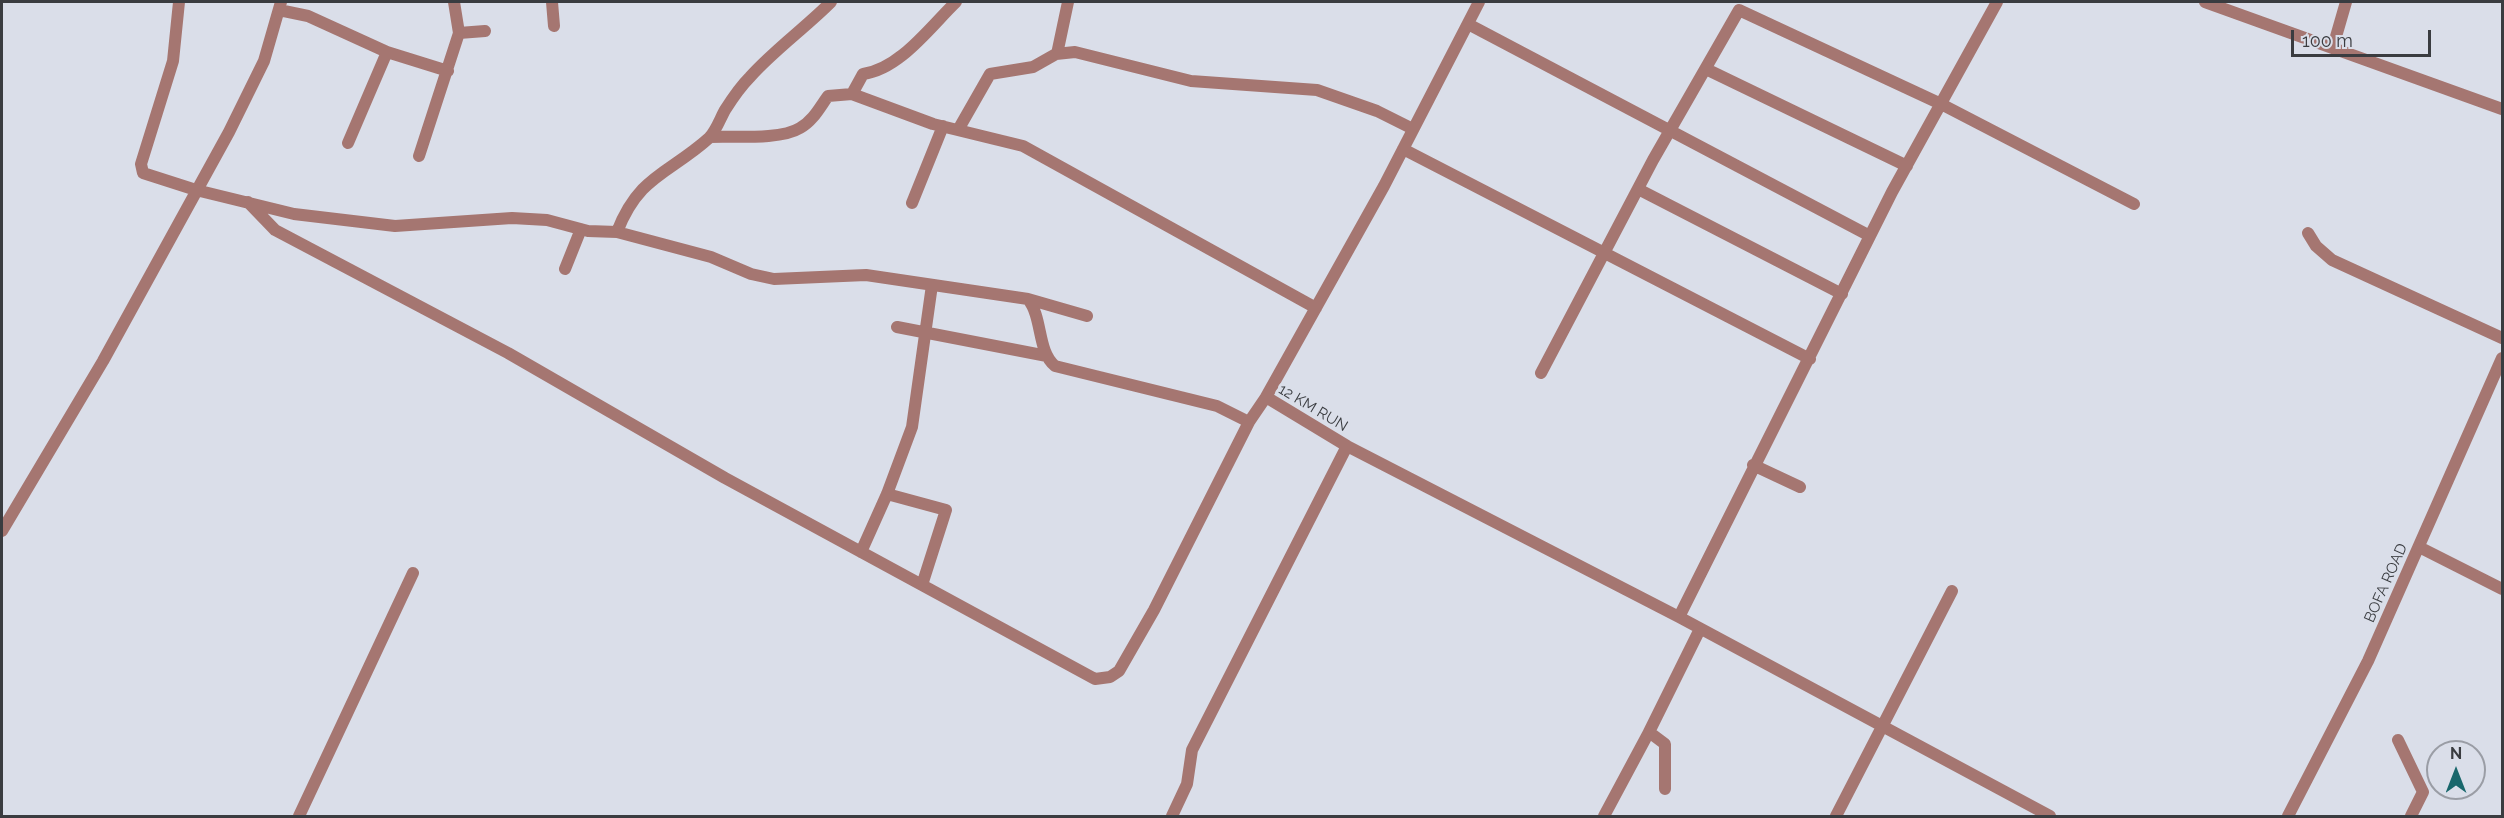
<!DOCTYPE html>
<style>
body{margin:0}
#map{position:relative;width:2504px;height:818px;overflow:hidden;background:#dadee9;font-family:Raleway,sans-serif}
canvas{display:block}
.frame{position:absolute;inset:0;border:3px solid #3a3c40;pointer-events:none}
.north{position:absolute;left:2426px;top:740px;width:60px;height:60px;box-sizing:border-box;background:#dadee9;border:2px solid #9a9da5;border-radius:50%;rotate:0deg;font-size:16px;font-weight:700;line-height:24px;text-align:center;color:#3a3c40}
.north::after{content:'';display:block;margin:auto;width:21px;height:27px;background:#19676c;clip-path:polygon(50% 0,100% 100%,50% 72%,0 100%)}
.scale{position:absolute;left:2291px;top:30px;width:140px;height:27px;box-sizing:border-box;border:3px solid #3a3c40;border-top:0;padding-left:8px;font-size:18px;line-height:21px;white-space:nowrap;color:#3a3c40;-webkit-text-stroke:4px #dadee9;paint-order:stroke}
</style>
<div id="map">
<canvas width="2504" height="818"></canvas>
<div class="frame"></div>
<div class="north">N</div>
<div class="scale">100 m</div>
</div>
<script>
const ctx = document.querySelector('canvas').getContext('2d');
ctx.lineJoin = 'round';
function strokePath(path, color, width, dash) { ctx.strokeStyle = color; ctx.lineWidth = width; ctx.lineCap = dash ? 'butt' : 'round'; ctx.setLineDash(dash || []); ctx.stroke(path); }
function drawText(font, color, halo, rows, align = 'center') {
  ctx.font = font + ' Raleway,sans-serif'; ctx.lineWidth = 6; ctx.setLineDash([]); ctx.textBaseline = 'middle'; ctx.strokeStyle = halo; ctx.fillStyle = color; for (const [text, x, y, turn = 0] of rows) {
    ctx.save(); ctx.translate(x, y); ctx.rotate((+turn || 0) * Math.PI / 180); ctx.textAlign = isNaN(turn) ? turn : align; if (halo) ctx.strokeText(text, 0, 0); ctx.fillText(text, 0, 0); ctx.restore();
  }
}
const minor = new Path2D(`
 M179 2 173 61 141 164 143 173 196 190 294 214 395 226 512 218 547 220 588 231 617 232C639 175 669 174 709 138 716 131 720 119 725 110 732 99 740 87 750 77 773 51 805 28 831 2
 M552 2 554 26
 M2205 2 2502 109
 M279 10 308 16 387 52 448 71
 M1468 24 1870 236
 M459 33 485 31
 M2333 47 2346 2
 M1057 54 1068 2
 M1706 69 1907 166
 M852 94 863 74C900 69 930 27 956 2
 M958 130 990 74 1033 67 1056 54 1075 52 1191 81 1317 90 1377 111 1413 129
 M710 137C733 136 781 140 800 128 813 121 820 107 828 96L852 94 933 124 1023 146 1316 308
 M348 143 387 52
 M1403 149 1810 359
 M419 156 459 33 454 2
 M1638 189 1842 294
 M248 202 275 230 508 353 725 478 1095 679 1110 677 1119 671 1154 610 1249 422 1266 397
 M912 203 943 126
 M617 232 711 257 751 274 774 279 866 275 1028 299C1043 318 1037 351 1055 366L1217 406 1249 422
 M2308 233 2316 246 2332 260 2502 338
 M565 269 581 229
 M1028 299 1087 316
 M897 327 1047 356
 M1541 373 1653 160 1739 10 1941 104 2134 204
 M1347 446 1679 617 2050 816
 M1753 465 1800 487
 M887 494 946 510 922 585
 M2 531 103 361 229 132 264 61 281 2
 M2419 547 2502 589
 M861 552 887 494 912 427 932 285
 M1679 617 1892 192 1997 2
 M2398 740 2423 792 2411 816
 M1665 789V744L1649 732 1700 629
 M299 816 413 573
 M1172 816 1187 784 1192 750 1347 446 1266 397 1384 186 1479 2
 M1604 816 1649 732
 M1836 816 1952 591
 M2288 816 2368 661 2502 358`);
const streetNames = [
 ["12 KM RUN",1313,408,31],
 ["BOFA ROAD",2386,583,-66]
];
strokePath(minor, '#a57671', 12);
drawText('15px', '#3a3c40', '#dadee9', streetNames);
</script>
